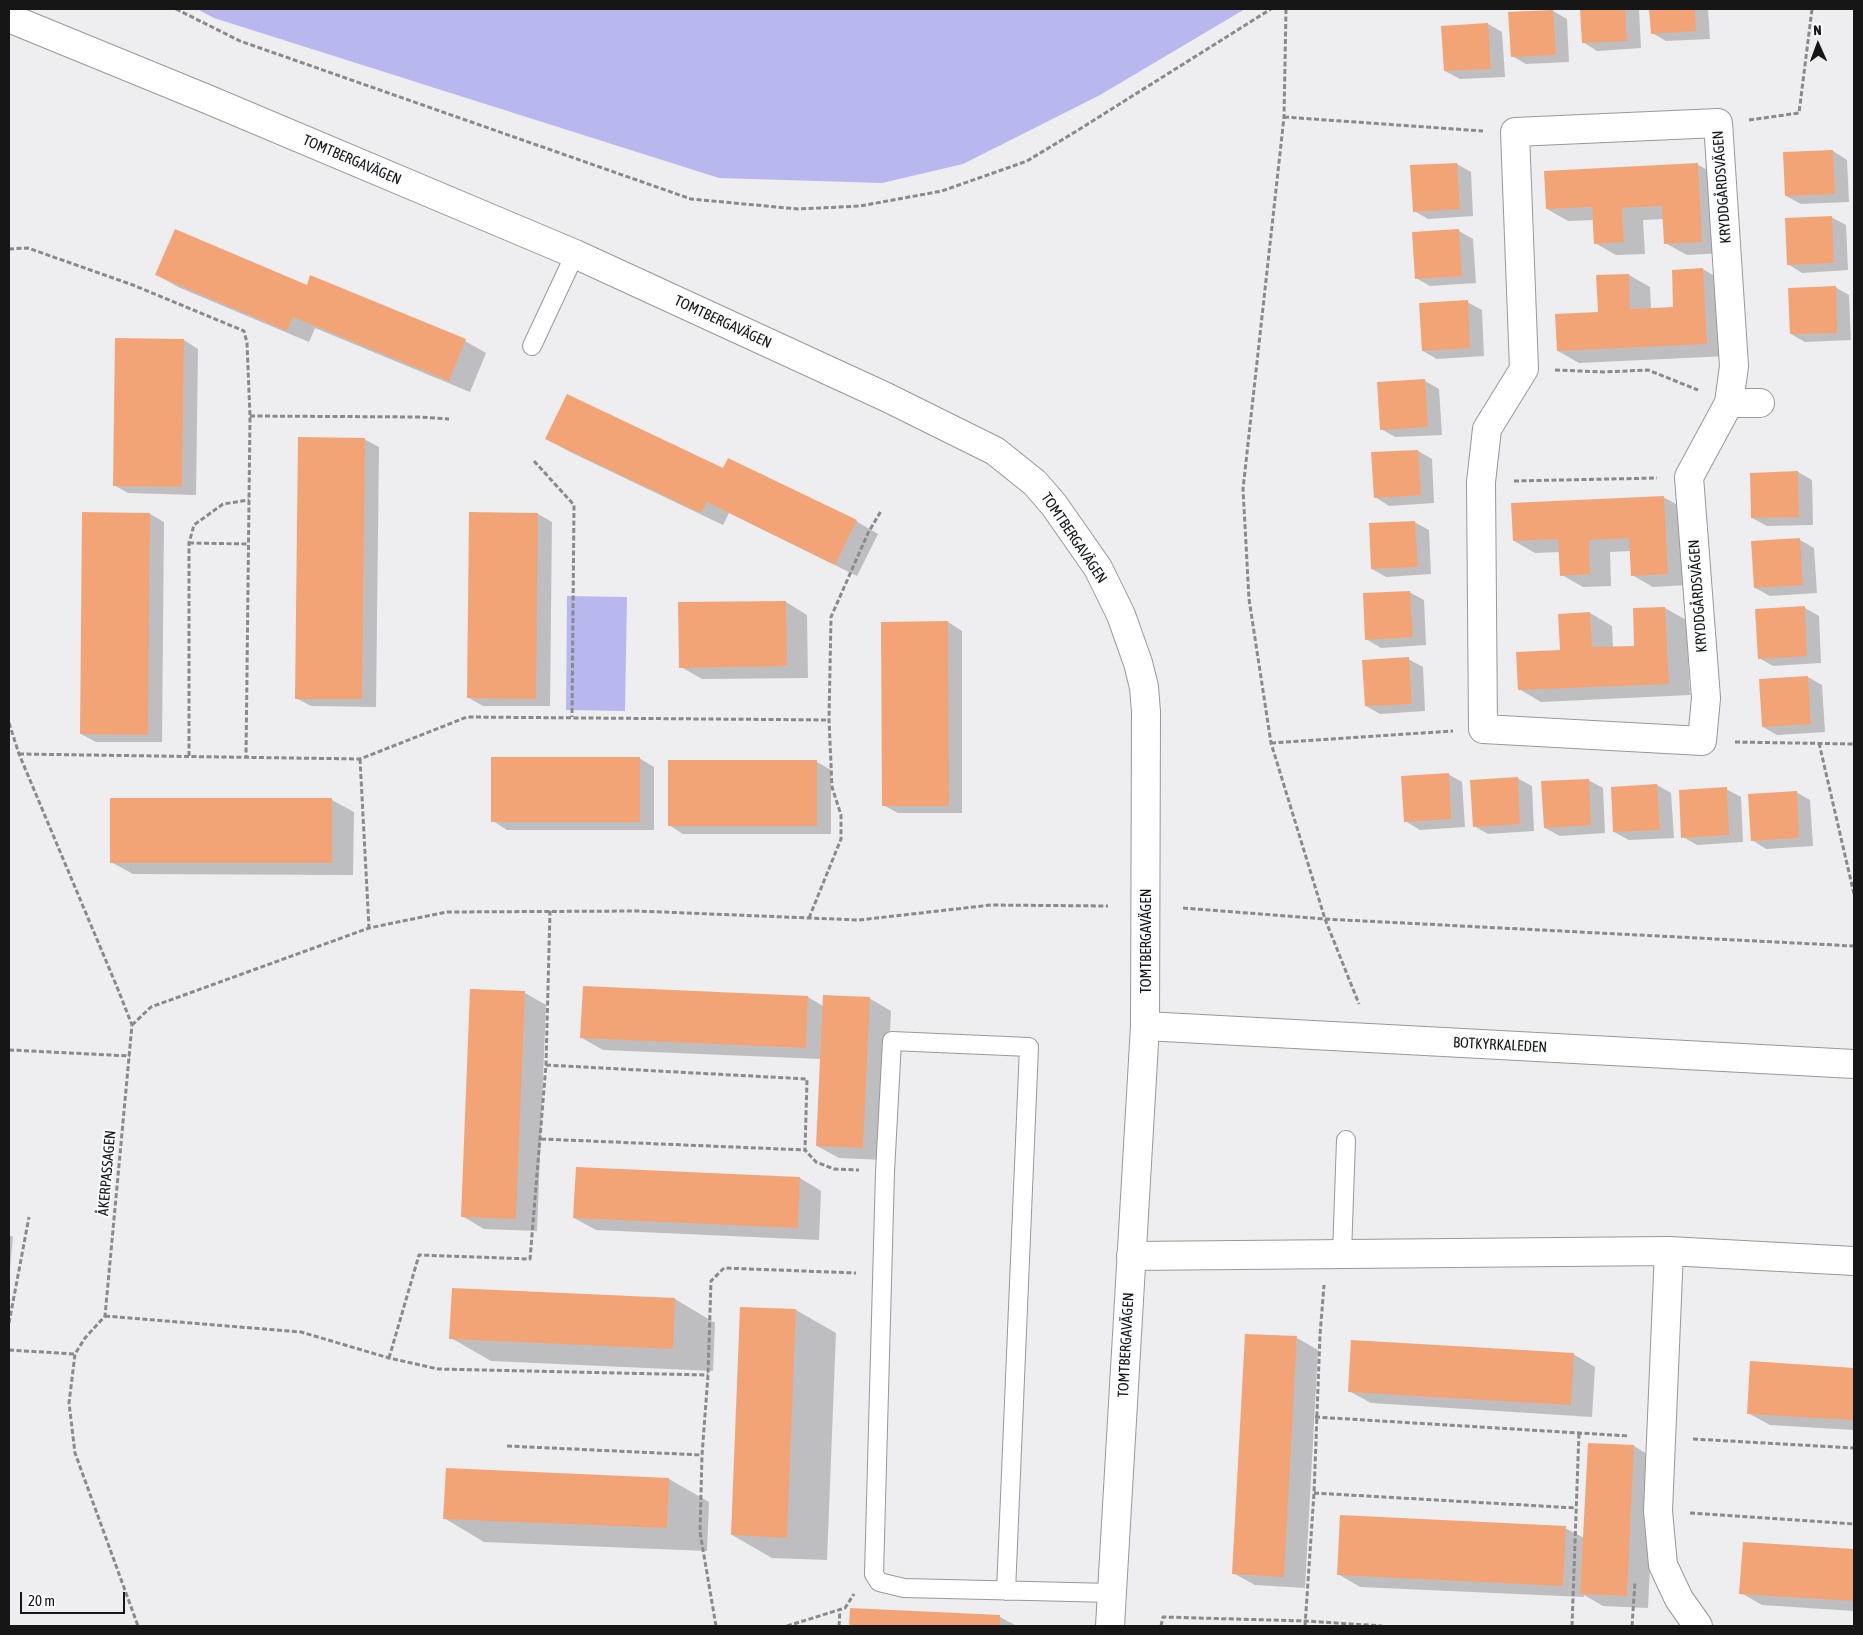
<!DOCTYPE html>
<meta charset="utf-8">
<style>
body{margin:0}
#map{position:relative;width:1863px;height:1635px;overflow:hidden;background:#eeeef1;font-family:"Asap Condensed",sans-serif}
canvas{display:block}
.frame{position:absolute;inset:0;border:10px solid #161617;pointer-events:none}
.north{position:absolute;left:1793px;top:20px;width:50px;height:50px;-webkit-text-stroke:4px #fbfcfe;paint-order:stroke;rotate:358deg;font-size:14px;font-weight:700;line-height:20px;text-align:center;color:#161617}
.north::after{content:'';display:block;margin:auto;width:18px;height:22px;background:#161617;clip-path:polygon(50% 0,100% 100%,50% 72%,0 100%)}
.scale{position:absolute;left:20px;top:1592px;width:105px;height:22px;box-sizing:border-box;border:2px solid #161617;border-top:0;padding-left:6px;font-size:15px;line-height:18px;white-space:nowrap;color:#161617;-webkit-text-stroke:4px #fbfcfe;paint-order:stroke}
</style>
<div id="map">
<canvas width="1863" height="1635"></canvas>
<div class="frame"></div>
<div class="north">N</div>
<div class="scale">20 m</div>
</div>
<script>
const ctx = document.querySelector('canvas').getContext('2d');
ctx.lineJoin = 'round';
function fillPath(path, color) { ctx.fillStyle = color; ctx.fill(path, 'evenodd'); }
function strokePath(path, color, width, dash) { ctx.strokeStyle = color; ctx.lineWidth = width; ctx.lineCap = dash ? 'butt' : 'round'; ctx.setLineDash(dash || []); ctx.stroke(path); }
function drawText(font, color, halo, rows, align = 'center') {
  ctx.font = font + ' "Asap Condensed",sans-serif'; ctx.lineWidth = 4; ctx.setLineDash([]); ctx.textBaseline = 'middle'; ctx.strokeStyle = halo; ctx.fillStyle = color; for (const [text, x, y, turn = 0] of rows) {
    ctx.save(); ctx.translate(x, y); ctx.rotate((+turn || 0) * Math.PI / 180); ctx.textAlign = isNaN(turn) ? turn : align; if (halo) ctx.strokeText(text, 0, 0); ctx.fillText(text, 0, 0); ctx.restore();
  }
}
const green = new Path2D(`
 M197 9H1245L1100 95 963 164 882 183 719 178 214 18Z
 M567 596 627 597 625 711 566 710Z`);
const shadow = new Path2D(`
 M1581 9H1639L1641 48 1597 51 1583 42Z
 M1650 9H1708L1710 39 1666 41 1652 33Z
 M1553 11 1567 19 1569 62 1526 64 1512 56Z
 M1488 24 1502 32 1505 77 1460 79 1445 71Z
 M1833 151 1847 160 1849 202 1801 204 1786 196Z
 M1457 164 1471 172 1473 216 1428 219 1414 211Z
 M1697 164 1719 177 1723 253 1687 255 1665 243 1664 219 1643 220 1645 254 1616 255 1595 243 1594 220 1568 221 1547 209Z
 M1831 217 1846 225 1848 270 1802 273 1788 264Z
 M1459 231 1473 239 1476 283 1430 286 1416 278Z
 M1703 269 1724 282 1728 356 1579 363 1558 351 1600 313 1629 275 1650 287 1651 309 1674 308Z
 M157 275 307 287 465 341 486 353 470 392 315 328 309 342 178 287Z
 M1835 287 1849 295 1851 340 1805 342 1791 334Z
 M1467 302 1482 310 1484 356 1437 359 1423 351Z
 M184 340 198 349 196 495 128 493 114 485Z
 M1425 381 1439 389 1442 435 1395 437 1381 429Z
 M364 439 379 447 376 707 311 706 296 698Z
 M547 439 724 470 729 459 856 521 878 534 857 576 729 513 723 525 568 451Z
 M1418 451 1432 459 1434 503 1389 506 1375 497Z
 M1798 472 1812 480 1813 525 1767 526 1752 518Z
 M1663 497 1685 509 1689 585 1653 587 1632 575 1631 551 1610 552 1611 586 1583 587 1562 575 1560 552 1535 553 1514 541Z
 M150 514 164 522 162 742H96L81 734Z
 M538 514 552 522 550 706H483L469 698Z
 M1414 522 1429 530 1431 574 1386 577 1372 569Z
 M1800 540 1814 548 1817 593 1770 596 1755 588Z
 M1409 592 1424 600 1426 645 1381 648 1366 639Z
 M786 602 807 615 808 678 702 679 681 667Z
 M1665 608 1686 620 1690 695 1541 702 1519 689 1561 651 1559 615 1590 613 1612 626 1613 648 1636 647Z
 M1805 608 1819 616 1821 663 1773 666 1759 658Z
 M948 622 962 631V813H898L883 805Z
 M1408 659 1423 667 1425 711 1380 714 1366 706Z
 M1808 677 1822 685 1825 732 1777 735 1763 727Z
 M639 758 654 767V830H507L493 821Z
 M817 762 831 770V834H683L669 825Z
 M1448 774 1462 782 1465 827 1420 830 1405 821Z
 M1517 778 1532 786 1534 831 1488 834 1474 826Z
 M1588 780 1603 788 1605 833 1560 836 1545 828Z
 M1657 785 1671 793 1674 838 1629 840 1614 832Z
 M1726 789 1741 797 1743 842 1697 845 1683 837Z
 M1796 792 1810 800 1813 846 1766 849 1752 840Z
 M112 799 332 800 354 812 353 875 133 874 111 862Z
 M525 993 546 1005 537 1231 484 1229 462 1216Z
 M808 997 823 1006 869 998 891 1011 884 1160 839 1158 817 1146 821 1059 603 1050 582 1038Z
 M800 1178 821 1191 819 1240 596 1230 574 1218Z
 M9 1235 13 1237 9 1280Z
 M675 1299 715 1323 713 1371 491 1361 451 1338Z
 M796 1310 836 1333 827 1560 772 1558 732 1535Z
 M1297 1338 1318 1350 1305 1588 1255 1585 1233 1573Z
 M1573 1354 1595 1367 1592 1417 1371 1403 1349 1391Z
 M1751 1363 1854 1369V1430L1770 1425 1748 1413Z
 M1589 1445 1634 1446 1655 1459 1648 1608 1603 1606 1584 1595V1597L1360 1587 1338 1574 1565 1528 1584 1538Z
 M669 1479 709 1502 707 1551 484 1542 444 1518Z
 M1744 1543 1854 1550V1611L1762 1605 1741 1593Z
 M851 1609 1000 1617 1017 1626H850Z`);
const building = new Path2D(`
 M1580 9H1625L1627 41 1582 43Z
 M1649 9H1695L1696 31 1651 34Z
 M1553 10 1556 55 1511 57 1508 12Z
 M1488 23 1491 69 1444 71 1441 26Z
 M1833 150 1835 194 1785 196 1783 152Z
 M1457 163 1460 209 1413 212 1410 165Z
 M1698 163 1702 242 1664 244 1662 206 1622 208 1624 242 1594 244 1592 207 1546 209 1544 171Z
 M1832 216 1834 263 1787 265 1785 218Z
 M175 229 307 285 310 275 466 339 449 381 293 317 287 331 155 275Z
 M1459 229 1462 276 1415 279 1412 232Z
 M1703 268 1707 344 1557 351 1555 314 1598 312 1596 275 1629 274 1630 309 1673 307 1672 270Z
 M1836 286 1837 333 1790 334 1788 288Z
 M1468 300 1470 348 1422 351 1419 303Z
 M115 338 184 339 182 487 113 486Z
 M1425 379 1428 427 1380 430 1377 382Z
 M567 394 723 468 728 458 857 520 835 565 707 502 701 513 545 439Z
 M298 437 365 438 362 699H295Z
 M1418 450 1421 495 1374 498 1371 452Z
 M1798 471 1799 517 1751 518 1750 473Z
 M1664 496 1668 574 1631 576 1629 538 1589 540 1590 574 1560 576 1558 539 1513 541 1511 503Z
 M82 512 150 513 148 735 80 734Z
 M469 512 538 513 536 699 467 698Z
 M1415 521 1418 567 1371 569 1369 523Z
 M1800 538 1803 585 1754 588 1751 541Z
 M1410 591 1413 637 1365 640 1363 593Z
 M786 601 787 666 679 668 678 602Z
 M1805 606 1807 656 1758 659 1755 609Z
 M1665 607 1669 684 1518 690 1516 652 1560 650 1558 614 1590 612 1592 647 1634 646 1633 608Z
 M948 621 949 806H882L881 622Z
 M1409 657 1412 704 1365 706 1362 660Z
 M1808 676 1811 724 1762 727 1759 679Z
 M491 757H640V822H491Z
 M668 760H817V826H668Z
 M1449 773 1451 819 1404 822 1401 776Z
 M1518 777 1520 824 1473 827 1470 780Z
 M1589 779 1591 825 1544 828 1541 781Z
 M1657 784 1660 830 1613 832 1611 787Z
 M1727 787 1729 835 1681 838 1679 790Z
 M1797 791 1799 838 1751 841 1748 794Z
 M110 798H332V863H110Z
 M583 986 808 996 806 1048 580 1038Z
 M470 989 525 991 516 1219 461 1217Z
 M823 995 870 997 863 1148 816 1146Z
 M576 1167 800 1177 798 1228 573 1218Z
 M452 1288 675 1298 673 1349 449 1339Z
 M740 1307 796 1309 787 1538 731 1535Z
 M1245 1334 1297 1336 1284 1577 1232 1574Z
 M1351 1340 1574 1353 1571 1405 1348 1392Z
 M1750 1361 1854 1368V1420L1747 1414Z
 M1588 1443 1634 1445 1627 1596 1580 1594Z
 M446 1468 669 1478 667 1528 443 1519Z
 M1340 1515 1566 1526 1563 1586 1337 1575Z
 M1743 1542 1854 1549V1601L1739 1594Z
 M850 1608 1000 1615V1626H849Z`);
const path = new Path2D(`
 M176 9 240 41 691 199 798 209 860 206 942 191 1027 161 1075 132 1271 9
 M1286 9 1284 117 1243 489 1249 599 1271 743 1325 919 1359 1004
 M1284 117 1483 131
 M1749 120 1799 113 1812 9
 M9 249 28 248 133 285 244 331 247 343 250 416 246 757
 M1555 370 1604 372 1648 370 1698 390
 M250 416 420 417 449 419
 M534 461 574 505 572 717
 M1514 481 1657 478
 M189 543 249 544
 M9 723 19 754 117 987 132 1025 105 1316 85 1338 75 1354 69 1403 75 1453 138 1626
 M1735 742 1854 744
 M1271 743 1453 731
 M1819 743 1854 894
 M19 754 360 759 467 717 829 720
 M189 756V543L194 525 223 504 249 500
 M360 759 369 928
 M1183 908 1325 919 1854 946
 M809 918 841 839V815L832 787 829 720 831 617 868 533 881 511
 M132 1025 151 1007 369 928 447 912 637 911 859 920 991 905 1108 906
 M9 1050 130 1056
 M546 1065 807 1079 805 1150 816 1162 834 1169 859 1170
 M541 1139 805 1150
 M105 1316 301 1332 389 1358 438 1369 708 1375
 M9 1323 29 1217
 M9 1350 75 1354
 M389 1358 419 1255 530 1259 546 1065 550 911
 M1315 1417 1629 1436
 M1693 1439 1854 1448
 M507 1446 702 1455
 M1314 1493 1576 1508
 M1690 1513 1854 1524
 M716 1626 700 1532 702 1455 708 1375 711 1281 724 1268 856 1273
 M787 1626 845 1608 854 1594
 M839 1626 840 1609
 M1161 1626 1163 1617 1306 1621 1382 1626
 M1305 1626 1314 1493 1320 1335 1324 1285
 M1572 1626 1579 1432
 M1632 1626 1635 1582`);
const service = new Path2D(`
 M532 346 575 254
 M1342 1254 1346 1140
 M1006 1591 1029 1047 892 1041 885 1172 874 1574 879 1582 904 1588 1112 1593`);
const minor = new Path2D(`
 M1718 123 1734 366 1729 403 1689 477 1706 698 1702 741 1483 729 1481 482 1487 429 1524 369 1515 132Z
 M1729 403H1760
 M1669 1251 1658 1511 1663 1565 1679 1599 1698 1626
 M1131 1256 1669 1251 1854 1261`);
const tertiary = new Path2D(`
 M9 18 207 99 575 254 886 397 995 451 1035 483 1054 505 1098 568 1121 615 1138 663 1144 687 1146 712 1145 1026 1110 1626`);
const secondary = new Path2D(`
 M1145 1026 1854 1064`);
const streetNames = [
 ["TOMTBERGAVÄGEN",352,160,23],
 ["KRYDDGÅRDSVÄGEN",1722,187,-94],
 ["TOMTBERGAVÄGEN",723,322,25],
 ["TOMTBERGAVÄGEN",1074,538,56],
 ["KRYDDGÅRDSVÄGEN",1698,596,-94],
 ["TOMTBERGAVÄGEN",1146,941,-90],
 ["BOTKYRKALEDEN",1500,1045,3],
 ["ÅKERPASSAGEN",107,1173,-85],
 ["TOMTBERGAVÄGEN",1126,1345,-87]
];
fillPath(green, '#b8b8ee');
fillPath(shadow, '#0003');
fillPath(building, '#f3a476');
strokePath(service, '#98989b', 20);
strokePath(minor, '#98989b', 30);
strokePath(tertiary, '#98989b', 30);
strokePath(secondary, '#98989b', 30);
strokePath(path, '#8a8a8c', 3, [5, 2.5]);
strokePath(service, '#fff', 18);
strokePath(minor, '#fff', 28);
strokePath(tertiary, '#fff', 28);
strokePath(secondary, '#fff', 28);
drawText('15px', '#161617', '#fbfcfe', streetNames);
</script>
